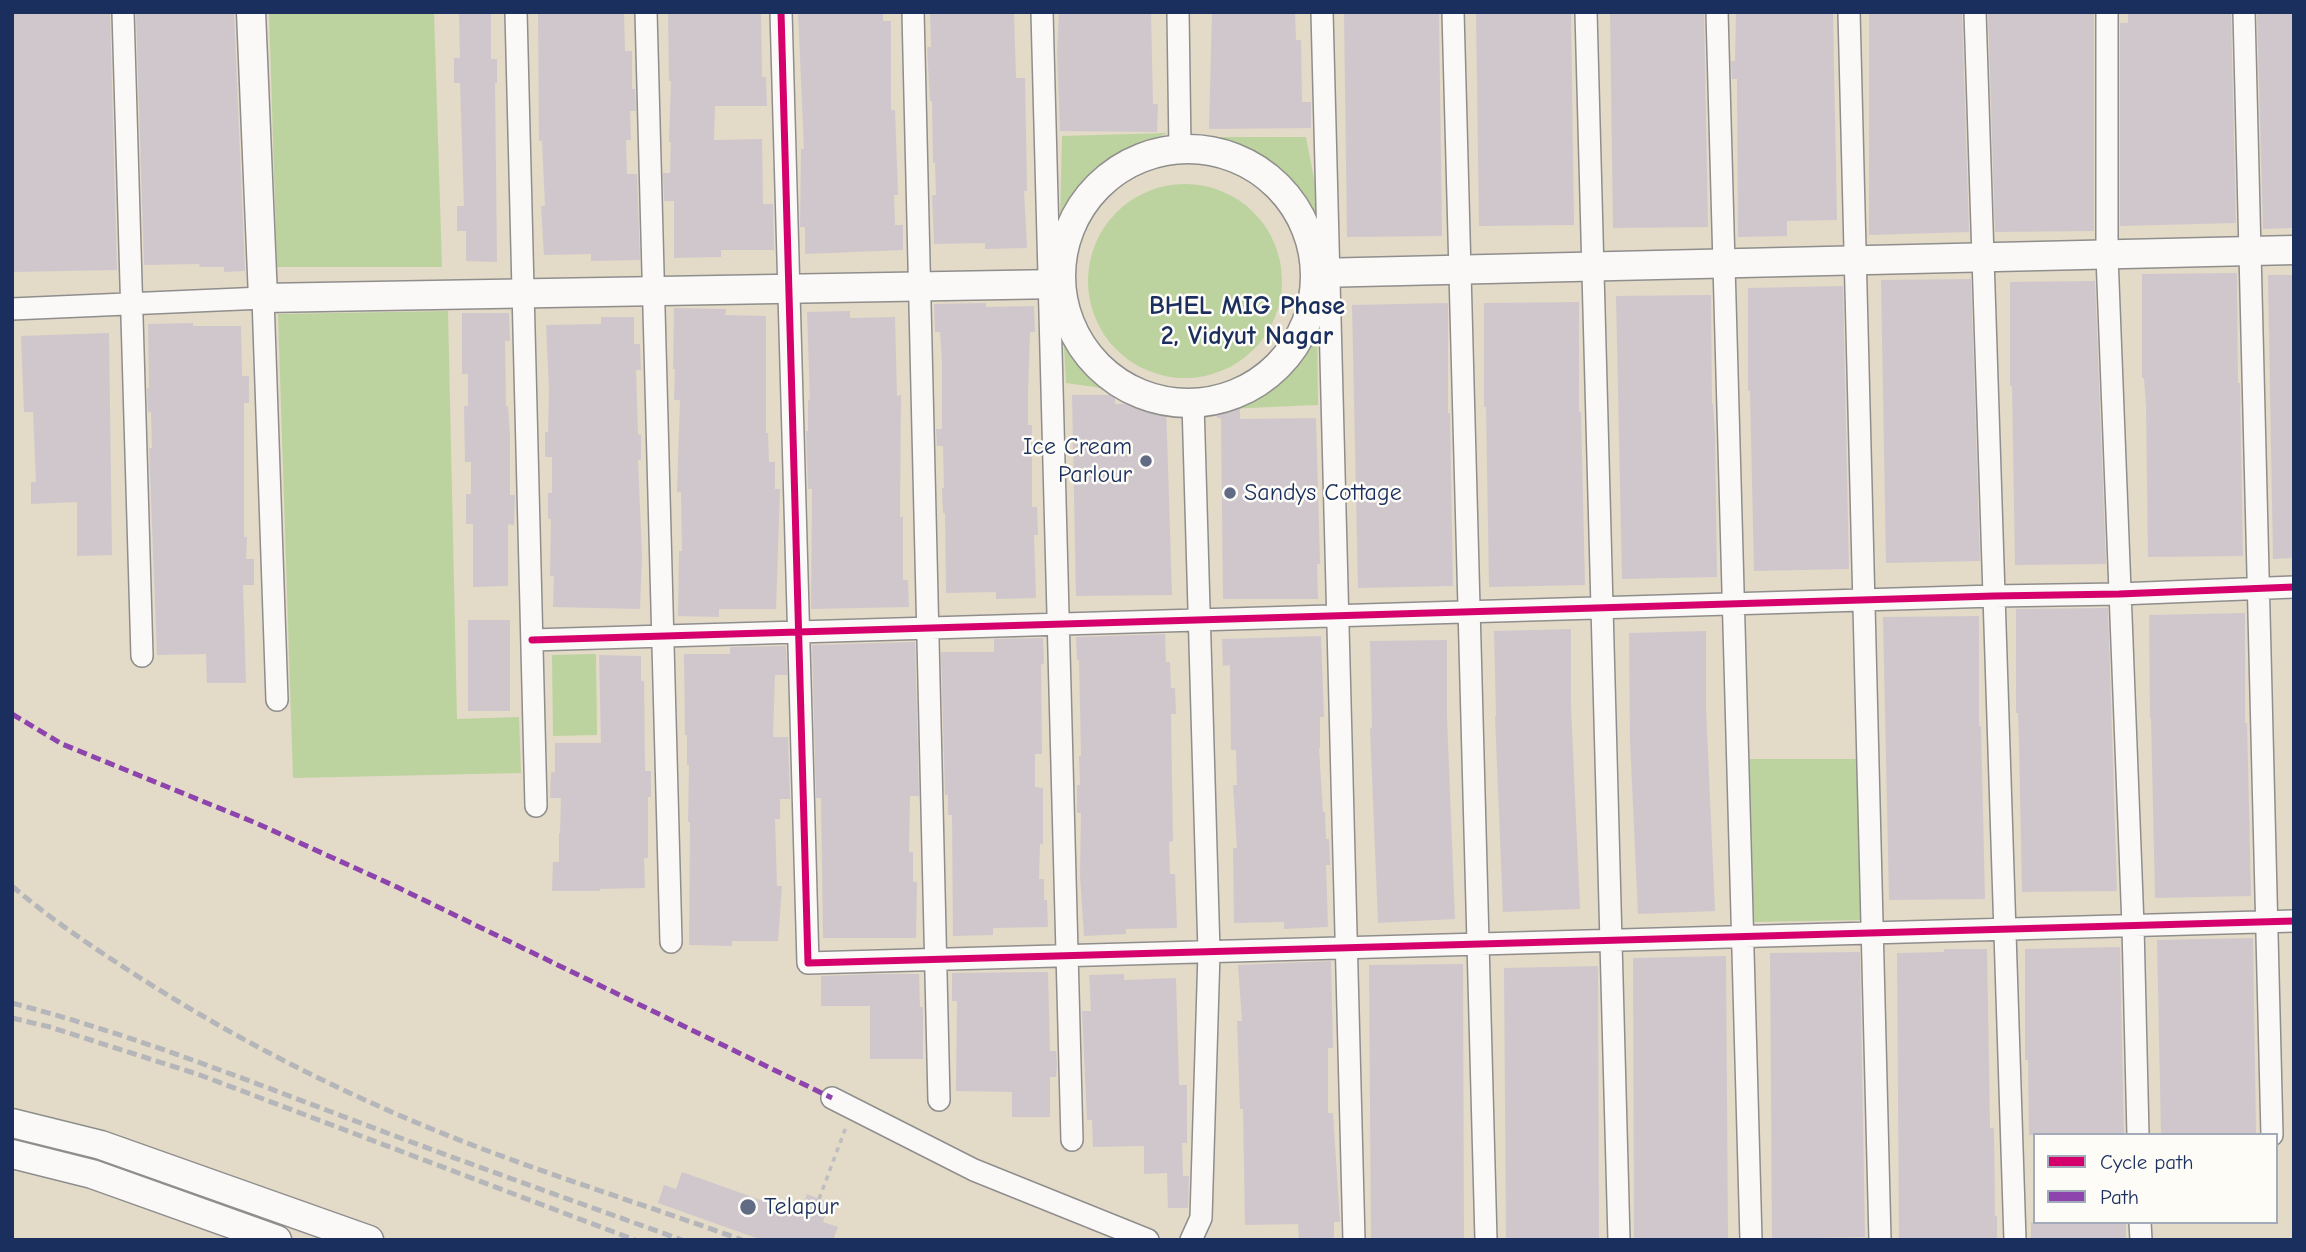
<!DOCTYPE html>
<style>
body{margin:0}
#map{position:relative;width:2306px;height:1252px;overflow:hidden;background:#e3dac8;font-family:"Comic Neue",sans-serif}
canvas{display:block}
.frame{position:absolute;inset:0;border:14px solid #1b2f5e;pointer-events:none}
.legend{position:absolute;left:2033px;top:1133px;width:245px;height:91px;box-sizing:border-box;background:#fdfcf7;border:2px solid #a3aaba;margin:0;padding:9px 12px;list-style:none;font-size:21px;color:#1b2f5e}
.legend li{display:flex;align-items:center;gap:14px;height:35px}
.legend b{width:35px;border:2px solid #a3aaba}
</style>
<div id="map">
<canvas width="2306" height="1252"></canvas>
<div class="frame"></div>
<ul class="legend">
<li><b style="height:9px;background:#d6006c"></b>Cycle path</li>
<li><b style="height:9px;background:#8e44ad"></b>Path</li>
</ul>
</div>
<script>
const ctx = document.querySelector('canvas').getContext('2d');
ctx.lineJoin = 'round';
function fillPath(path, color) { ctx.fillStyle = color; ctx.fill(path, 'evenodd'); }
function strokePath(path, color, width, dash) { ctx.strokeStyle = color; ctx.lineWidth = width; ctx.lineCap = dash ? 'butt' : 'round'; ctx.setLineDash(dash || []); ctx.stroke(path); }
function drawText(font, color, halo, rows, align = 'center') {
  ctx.font = font + ' "Comic Neue",sans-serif'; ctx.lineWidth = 5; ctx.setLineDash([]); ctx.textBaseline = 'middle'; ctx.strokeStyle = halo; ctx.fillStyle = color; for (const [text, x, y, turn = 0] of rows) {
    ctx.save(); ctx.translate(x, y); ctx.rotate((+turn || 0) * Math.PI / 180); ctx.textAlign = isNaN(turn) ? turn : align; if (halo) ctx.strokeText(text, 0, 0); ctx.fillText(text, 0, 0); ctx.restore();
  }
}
const green = new Path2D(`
 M269 12H434L442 267H277Z
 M1167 133C1114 157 1091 172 1060 223L1062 136Z
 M1219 137H1306L1323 226 1319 229 1314 227C1290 182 1268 168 1223 145L1219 143Z
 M1088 281a97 97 0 1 1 194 0a97 97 0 1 1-194 0Z
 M448 311 457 719 519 717 521 773 293 778 278 314Z
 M1317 324 1318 405 1225 409C1274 387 1294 374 1317 324Z
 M1063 329C1079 363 1086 369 1116 390L1066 383Z
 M596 654 597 735 553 736 552 655Z
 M1748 759H1857L1861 920 1753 922Z`);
const building = new Path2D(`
 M12 12H110L117 270 13 272Z
 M136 12H234L245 271 224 272V267H200L199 264 144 265Z
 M459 12H491V59H497V83H495L497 262 466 261V231H457V206H464L460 83H454V58H460Z
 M538 12H624L625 51H632V89H635L636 111H630L631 140H626L627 174H637L640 260 591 261V254L544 255 541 206H545L542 141H539Z
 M668 12H761L762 77H766L767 106H715L714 140 762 139 763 204H773L774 250H721V257L674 258V201H664L663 173H670L671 142H669L671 81H669Z
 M798 12H883V21H891V110H895L898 195H894L895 225H903V250L805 254V227H800L801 149H804Z
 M930 12H1014L1016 78H1025L1027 191H1024L1027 248 985 249V243L934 244 932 195H936L935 163H933L932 101H930L927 47H931Z
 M1059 12H1151L1153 104H1158L1157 132 1060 131 1057 51Z
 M1212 12H1295L1296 40H1301L1302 102H1311V128L1209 129Z
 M1439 12 1442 236 1347 237 1344 13Z
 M1476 12H1571L1574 225 1479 226Z
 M1610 12H1704L1708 227 1613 228Z
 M1736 12H1833L1837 220 1787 221V236L1738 237 1737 79H1732L1731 61H1735Z
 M1869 12H1962L1969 232 1869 235Z
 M1988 12H2094V231L1995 232Z
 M2128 12H2231L2236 223 2120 226V23H2128Z
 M2257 12H2294V228L2263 229Z
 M2237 273 2238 383H2240L2243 556 2148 557 2146 406 2144 378H2142V274Z
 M2268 275H2294V558L2273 559Z
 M1971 279 1980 561 1886 563 1881 280Z
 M2095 281 2106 564 2015 565 2012 386H2010V282Z
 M1843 286 1849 569 1754 571 1750 391H1748V288Z
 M1711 295 1712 404H1713L1715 434 1717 577 1622 579 1616 296Z
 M1579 302V412H1581L1585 585 1489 587 1486 407H1484V303Z
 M986 303V307L1034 306 1035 332H1030L1028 394V425H1032V507H1037L1038 535H1034L1036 598 996 599V592L946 593 945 513H943L942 488H944L943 446H937L936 429H942V362L940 332H935L934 304Z
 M1448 303V413H1450L1453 586 1358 588 1352 305Z
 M674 308 726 309 725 315 766 316V433H768L769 462H775V489H780L776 609H719V617L678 616 679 551H682L681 492H677L680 400H674L675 369H673Z
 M850 311V318L895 317 897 396 901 395 900 517H903V580H908L909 607 811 609 812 489H808L806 431H808V400H810L807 312Z
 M462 313H509L510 341H505L506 406H508L510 435V495H515L514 525 508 524V586L473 587V524H466V494H471V462H465L464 406H468V374H462Z
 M601 317H634V344H640L641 370H636L638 434 641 435V460H638L642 556 640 609 553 607 554 576H550L551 519H548V493H552V457H545V432H548L549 390 546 325 601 324Z
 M193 323V326H241L242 376H249V403H244V537H247L246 559H254V585H243L246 683H207L206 654 157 655 149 448H152L151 412H148L147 388H149L148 324Z
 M109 333 112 555 77 556V502L31 504V482H36L33 412H24L21 336Z
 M1072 395H1115V404L1166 403 1172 595 1076 596Z
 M1240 400V419L1316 418 1320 564H1317L1318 599H1223L1221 418H1217L1216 401Z
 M2108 608 2117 891 2022 892 2019 742 2018 713H2016V609Z
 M2245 613V723H2247L2251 896 2155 898 2151 718H2150L2149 615Z
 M1979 616V726H1981L1985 899 1889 900 1883 617Z
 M468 620H510V711H468Z
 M1571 629V706L1580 909 1503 912 1495 716H1496L1494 631Z
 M1706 631V708L1715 911 1638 914 1630 740 1629 633Z
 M1165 634 1166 662H1170L1171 688H1175L1176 714H1171L1173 841 1169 842 1170 874H1175L1177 928 1126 929V934L1084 936 1080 876 1081 813H1077V785H1080L1079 756H1081L1079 660H1077L1076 637Z
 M1321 636 1324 717H1320V748H1319L1323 812H1325L1326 839H1329L1330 865H1326L1328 927 1284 929V922L1234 923 1233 848H1237L1233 785H1237L1236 750H1231L1230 665 1223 666 1222 639Z
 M1043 638 1044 664H1041L1042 754H1035V787L1043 788V844H1040L1039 879H1044V900H1047L1048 927 993 928V935L953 936 952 815H948V795H945L941 652H994V639Z
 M1447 640V717L1455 919 1378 923 1370 728 1372 727 1370 641Z
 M915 642 919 796H910L909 852H913V882H917L916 938H823L821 798H816L812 645Z
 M786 646 787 675H775L773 737H788L790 799H780V819H775L777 886H782L778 941H732V946L689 945 690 822H688L689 765H687V735H685L684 654H730V647Z
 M599 655 641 656V681H644L645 771H651V797H648V858H644L645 888 600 889V891H552L553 862H559V833H560L561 798H550L551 772H555V743H601Z
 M2253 938 2256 1133 2161 1135 2157 940Z
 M2120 947 2124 1135H2029L2028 1060H2025V949Z
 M1944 949H1987L1990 1128H1994L1995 1216H1997V1238H1899L1897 953 1944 952Z
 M1860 952 1865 1237 1772 1239 1770 953Z
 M1726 956 1728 1240H1634L1633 958Z
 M1331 961 1333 1048H1328V1113H1333L1340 1222H1334V1240H1299L1298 1224 1245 1225 1243 1109H1240L1237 1021H1242L1238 965Z
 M1463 964 1464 1240H1371L1369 965Z
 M1598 966 1599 1240H1506L1504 968Z
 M1048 972 1050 1051H1056L1057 1066 1056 1077H1050V1117H1012V1092L956 1091 957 1001H952V973Z
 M874 974H919L920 1007H923V1059H870V1006H821V976Z
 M1124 974V980L1176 978 1179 1085H1187V1143H1182L1183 1176H1189L1188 1208H1168L1167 1173 1144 1174V1146L1093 1147 1092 1120H1087L1082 1011H1091L1089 975Z
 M682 1172 800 1214 807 1194 829 1203 823 1222 838 1227 833 1240H762L658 1203 664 1185 676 1189Z
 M2031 1222H2126V1240H2031Z`);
const path = new Path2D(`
 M819 1199 846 1127`);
const minor = new Path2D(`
 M123 12 142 656
 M516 12 536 806
 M646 12 671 942
 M781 12 808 963 2294 921
 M913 12 939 1100
 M1042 12 1072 1140
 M1178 12 1180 149
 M1322 12 1354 1240
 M1453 12 1486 1240
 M1586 12 1619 1240
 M1717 12 1751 1240
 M1849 12 1880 1240
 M1975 12 2015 1240
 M2107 12V256L2133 926 2138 1135
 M2244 12 2272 1135
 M12 309 263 298 277 700
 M532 640 1994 596 2119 594 2294 587
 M832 1098 974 1170 1148 1240
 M2140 1222 2141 1240
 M1191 1240 1201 1218 1209 952 1193 403`);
const tertiary = new Path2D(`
 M251 12 263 298 1059 284
 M1061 276a127 127 0 1 1 254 0a127 127 0 1 1-254 0Z
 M1317 273 2294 250
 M12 1123 101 1145 369 1240
 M12 1154 92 1174 277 1240`);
const rail = new Path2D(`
 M12 886C48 917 88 944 128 970 217 1028 310 1077 408 1119 515 1165 632 1200 742 1240
 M12 1003C131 1034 244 1079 358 1122 466 1163 574 1201 682 1240
 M12 1018 50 1027 200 1075 635 1240`);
const quiet = new Path2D(`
 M12 714 62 744 256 823 397 887 832 1098`);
const cycleway = new Path2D(`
 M781 12 808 963 2294 921
 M532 640 1994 596 2119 594 2294 587`);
const markers = [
 [1146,461,7,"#616b83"],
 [1230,493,7,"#616b83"],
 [748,1207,9,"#616b83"]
];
const poiNames = [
 ["Ice Cream",1132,447,"right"],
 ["Parlour",1132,475,"right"],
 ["Sandys Cottage",1244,493],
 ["Telapur",764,1207]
];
const neighbourhoodNames = [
 ["BHEL MIG Phase",1247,307],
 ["2, Vidyut Nagar",1247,337]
];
fillPath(green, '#bcd39f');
fillPath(building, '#d0c7cc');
strokePath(minor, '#8f8e8d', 24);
strokePath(tertiary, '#8f8e8d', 31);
strokePath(path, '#bebec0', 3.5, [5, 5]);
strokePath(minor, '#fbf9f7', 21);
strokePath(tertiary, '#fbf9f7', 28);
strokePath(rail, '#b5b6b9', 5, [10, 5]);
strokePath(quiet, '#8e44ad', 5, [10, 5]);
strokePath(cycleway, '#d6006c', 7);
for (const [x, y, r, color] of markers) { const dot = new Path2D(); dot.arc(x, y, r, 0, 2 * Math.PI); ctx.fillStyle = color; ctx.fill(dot); strokePath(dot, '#fdfcf7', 2.5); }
drawText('24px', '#1b2f5e', '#fdfcf7', poiNames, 'left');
drawText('bold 26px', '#1b2f5e', '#fdfcf7', neighbourhoodNames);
</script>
